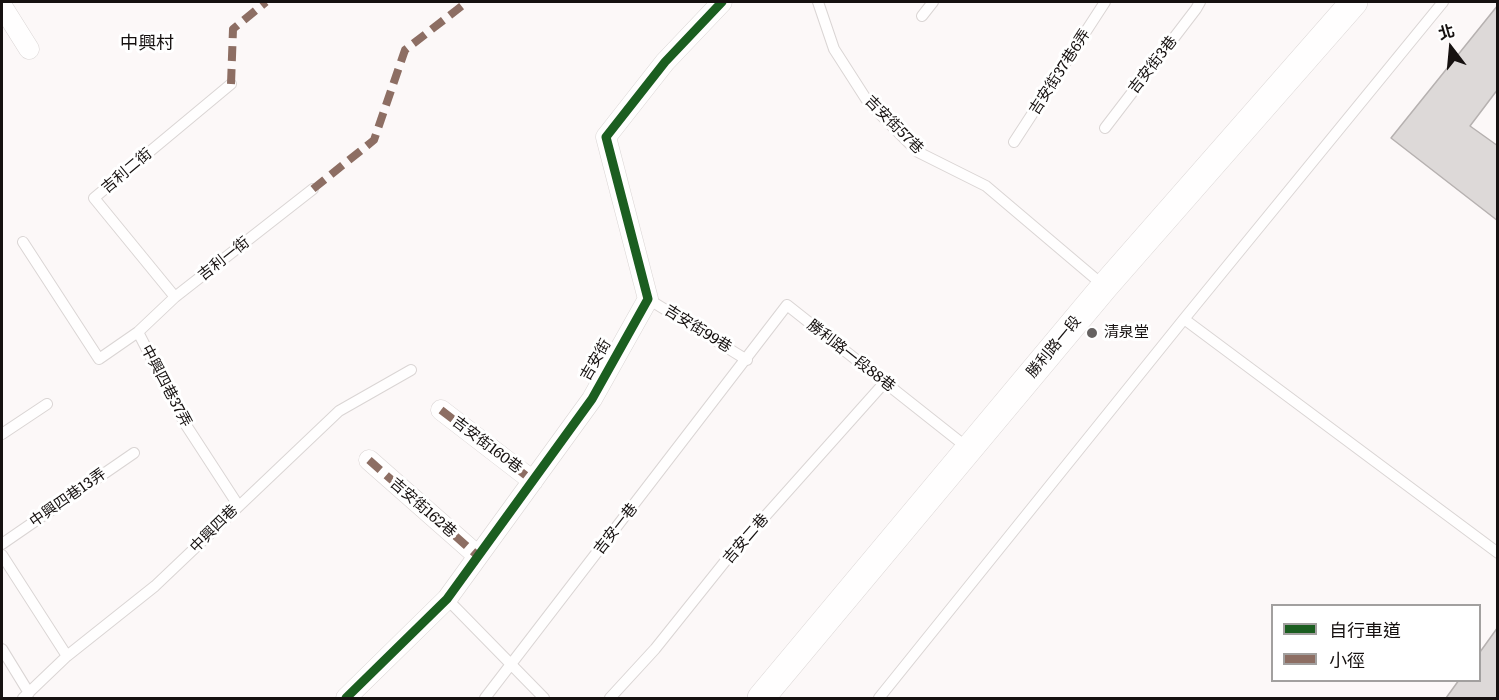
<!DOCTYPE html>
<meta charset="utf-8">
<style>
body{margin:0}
#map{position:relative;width:1499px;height:700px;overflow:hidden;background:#fcf8f8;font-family:Literata,"Noto Sans TC",serif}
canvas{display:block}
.frame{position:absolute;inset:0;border:3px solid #161110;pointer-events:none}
.legend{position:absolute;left:1271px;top:604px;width:210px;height:78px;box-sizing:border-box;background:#fff;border:2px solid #a2a09f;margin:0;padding:8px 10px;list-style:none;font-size:18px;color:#161110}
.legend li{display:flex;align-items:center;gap:12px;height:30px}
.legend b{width:30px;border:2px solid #a2a09f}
.north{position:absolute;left:1421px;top:18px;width:60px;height:60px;-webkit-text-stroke:4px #fff;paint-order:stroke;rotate:344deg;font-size:16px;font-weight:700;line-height:24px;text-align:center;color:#161110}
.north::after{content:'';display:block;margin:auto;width:21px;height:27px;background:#161110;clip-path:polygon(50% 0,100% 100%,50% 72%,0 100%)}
</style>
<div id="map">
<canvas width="1499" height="700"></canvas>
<div class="frame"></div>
<ul class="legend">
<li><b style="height:8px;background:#1b5e20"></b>自行車道</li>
<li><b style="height:8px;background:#8d6e63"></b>小徑</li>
</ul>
<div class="north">北</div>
</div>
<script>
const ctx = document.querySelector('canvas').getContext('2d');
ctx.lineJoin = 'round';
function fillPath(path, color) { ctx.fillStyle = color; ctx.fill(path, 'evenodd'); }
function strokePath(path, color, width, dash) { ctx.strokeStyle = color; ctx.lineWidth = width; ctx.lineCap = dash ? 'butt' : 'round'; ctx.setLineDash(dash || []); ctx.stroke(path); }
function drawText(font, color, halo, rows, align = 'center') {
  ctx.font = font + ' Literata,"Noto Sans TC",serif'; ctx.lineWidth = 6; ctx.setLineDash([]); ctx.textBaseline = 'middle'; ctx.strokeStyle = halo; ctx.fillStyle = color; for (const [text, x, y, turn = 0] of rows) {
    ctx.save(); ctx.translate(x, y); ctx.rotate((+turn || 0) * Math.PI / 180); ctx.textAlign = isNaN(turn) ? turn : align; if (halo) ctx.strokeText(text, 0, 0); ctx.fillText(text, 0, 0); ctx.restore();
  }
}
const building = new Path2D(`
 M1498 5V89L1470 126 1498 146V221L1391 138Z
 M1498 627V698H1446L1459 680H1480V652Z`);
const service = new Path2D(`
 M818 2 834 49 868 102 918 152 986 186 1104 286
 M922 16 933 2
 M1105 128 1196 9 1200 2
 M1014 142 1105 2
 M23 242 99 359 138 332 175 297 313 189
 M175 297 94 198 231 84
 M648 299 747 360
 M1184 319 1498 553
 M138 332 184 422 238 505
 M2 434 47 404
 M2 544 134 453
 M2 555 67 656
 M447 599 544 698
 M2 649 29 693
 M23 698 67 656 155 586 339 411 411 370
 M485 698 787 305 969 449
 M610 698 655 649 727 559 885 382
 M879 698 1184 319 1443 2`);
const minor = new Path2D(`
 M2 6 29 49
 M441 410 533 481
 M369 460 478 556
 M346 698 447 599 592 399 648 299 606 137 665 62 722 2`);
const secondary = new Path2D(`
 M761 698 1105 286 1354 2`);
const quiet = new Path2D(`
 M231 84 233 29 266 2
 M313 189 374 140 405 50 467 2
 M441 410 533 481
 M369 460 478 556`);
const cycleway = new Path2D(`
 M346 698 447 599 592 399 648 299 606 137 665 62 722 2`);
const markers = [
 [1092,333,6,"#666261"]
];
const streetNames = [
 ["吉安街3巷",1153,65,-52],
 ["吉安街37巷6弄",1060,72,-57],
 ["吉安街57巷",894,125,45],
 ["吉利二街",127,171,-40],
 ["吉利一街",224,259,-38],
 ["吉安街99巷",698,329,32],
 ["勝利路一段",1054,347,-50],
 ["勝利路一段88巷",851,356,38],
 ["吉安街",596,360,-60],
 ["中興四巷37弄",166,386,62],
 ["吉安街160巷",487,445,37],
 ["中興四巷13弄",68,498,-35],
 ["吉安街162巷",423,508,41],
 ["中興四巷",214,529,-45],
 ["吉安一巷",616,529,-52],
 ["吉安二巷",746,539,-49]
];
const poiNames = [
 ["清泉堂",1104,333]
];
const quarterNames = [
 ["中興村",147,44]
];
fillPath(building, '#ddd9d8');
strokePath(building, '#b6b1b0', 1.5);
strokePath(service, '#dad5d4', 12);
strokePath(minor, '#dad5d4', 21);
strokePath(secondary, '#dad5d4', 28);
strokePath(service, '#fffefe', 10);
strokePath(minor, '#fffefe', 20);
strokePath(secondary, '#fffefe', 27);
strokePath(quiet, '#8d6e63', 8, [15, 8]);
strokePath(cycleway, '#1b5e20', 9);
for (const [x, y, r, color] of markers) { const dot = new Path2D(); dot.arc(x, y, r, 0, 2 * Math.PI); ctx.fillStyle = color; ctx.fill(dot); strokePath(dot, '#fff', 2); }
drawText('15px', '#161110', '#fff', streetNames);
drawText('15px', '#161110', '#fff', poiNames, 'left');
drawText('18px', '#161110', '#fff', quarterNames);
</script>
